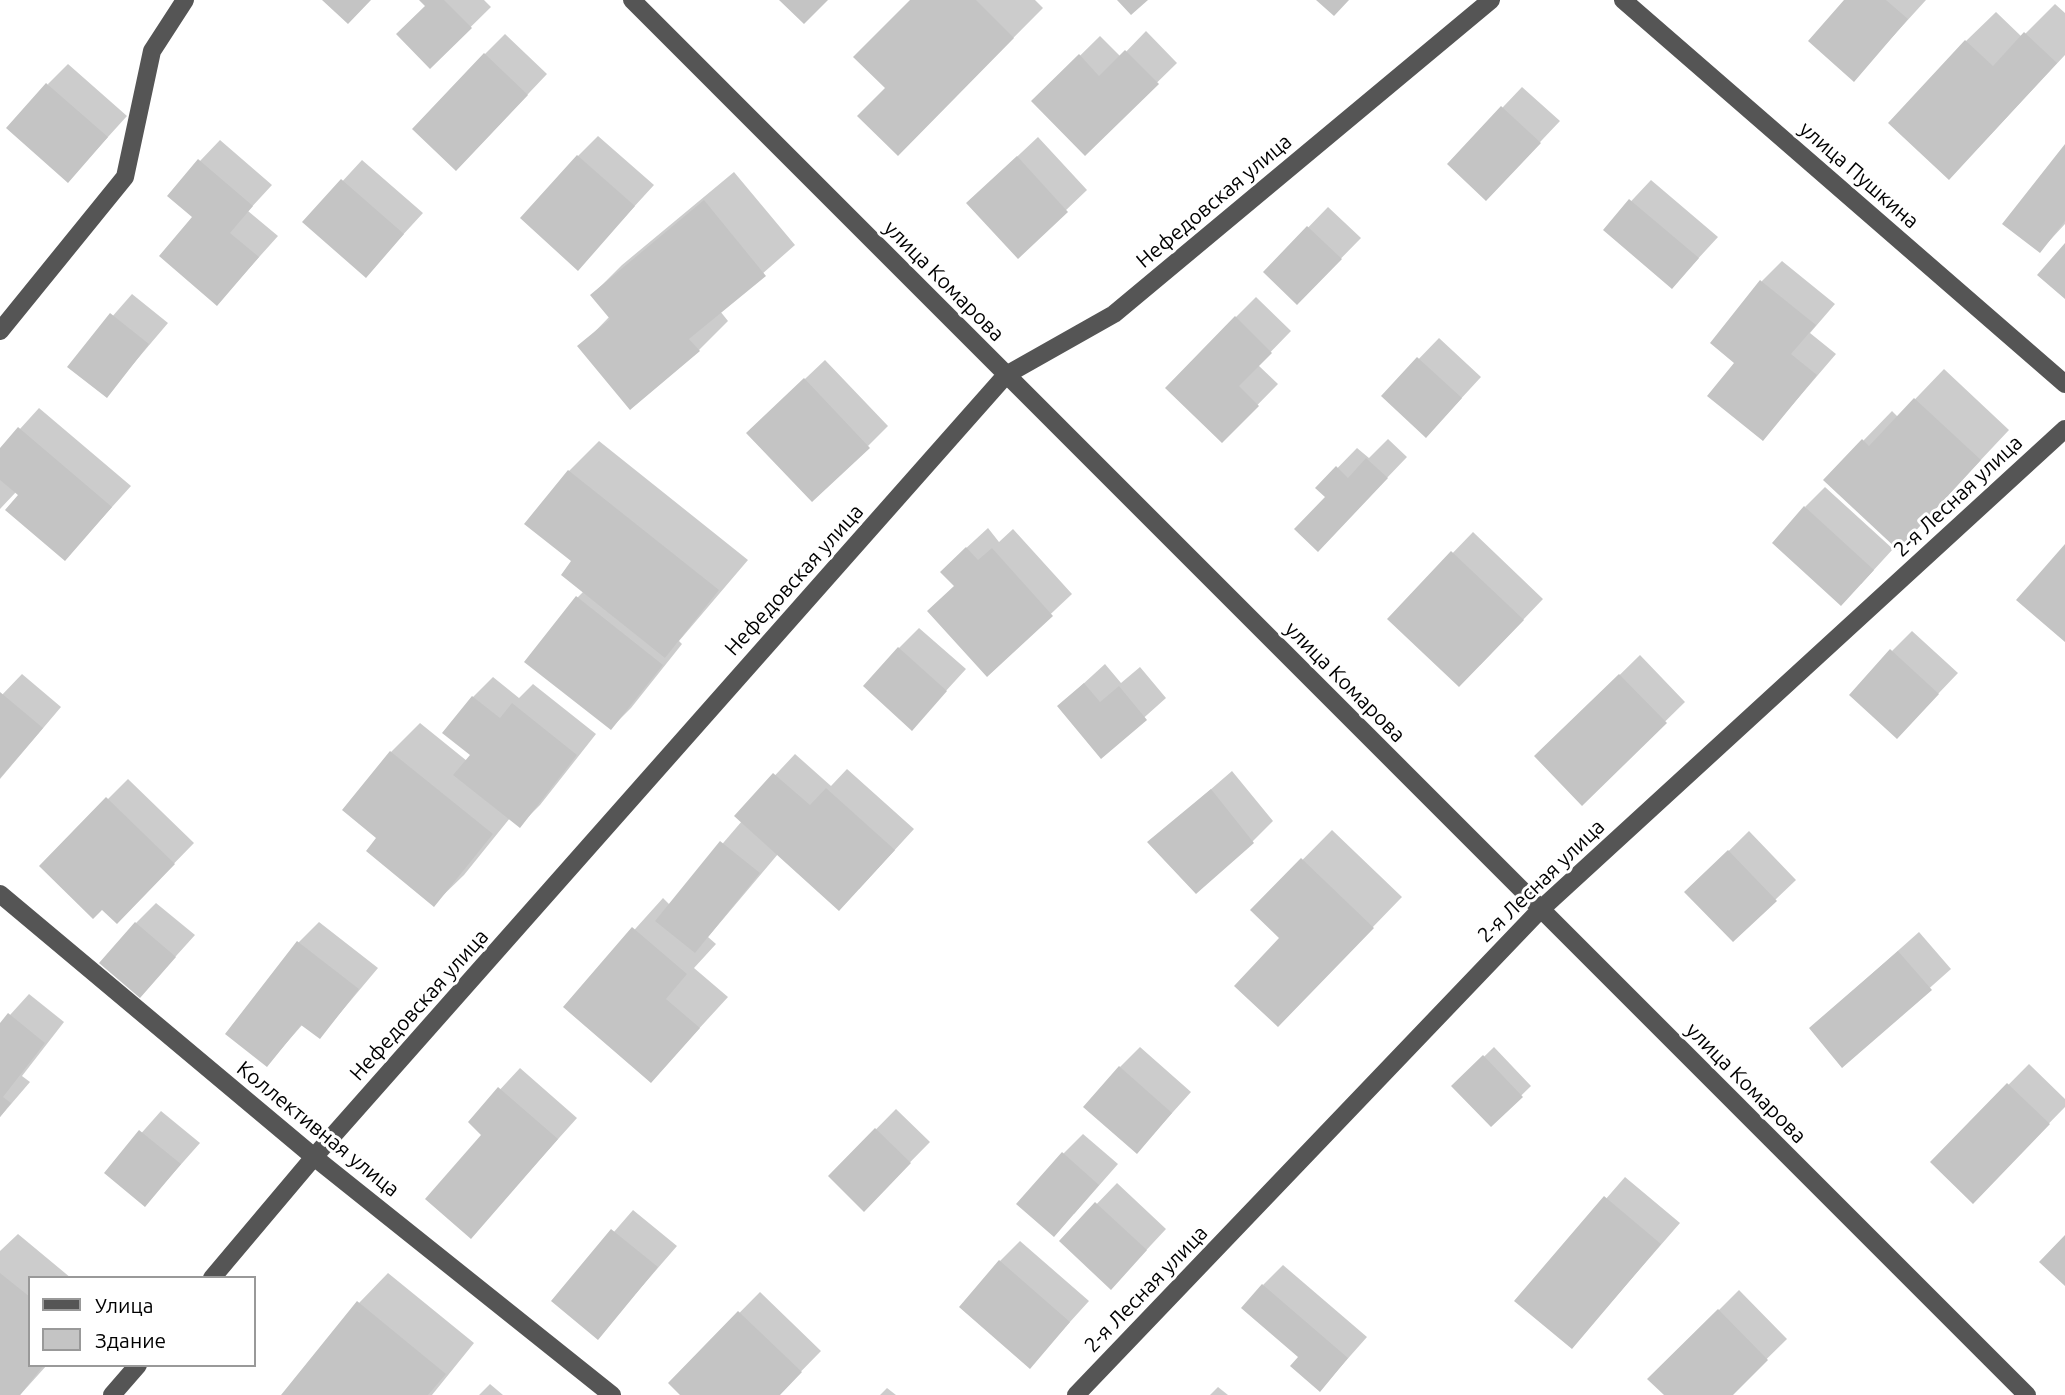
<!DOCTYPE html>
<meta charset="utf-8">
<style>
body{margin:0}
#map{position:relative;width:2065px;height:1395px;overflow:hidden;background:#fff;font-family:Ubuntu,sans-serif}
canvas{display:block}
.legend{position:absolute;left:28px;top:1276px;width:228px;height:91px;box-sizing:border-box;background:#fff;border:2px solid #999;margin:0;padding:9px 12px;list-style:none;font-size:21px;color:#000}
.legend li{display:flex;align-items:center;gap:14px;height:35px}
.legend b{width:35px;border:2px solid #999}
</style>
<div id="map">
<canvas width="2065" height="1395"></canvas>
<ul class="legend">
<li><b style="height:9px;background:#555"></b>Улица</li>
<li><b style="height:19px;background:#c4c4c4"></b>Здание</li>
</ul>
</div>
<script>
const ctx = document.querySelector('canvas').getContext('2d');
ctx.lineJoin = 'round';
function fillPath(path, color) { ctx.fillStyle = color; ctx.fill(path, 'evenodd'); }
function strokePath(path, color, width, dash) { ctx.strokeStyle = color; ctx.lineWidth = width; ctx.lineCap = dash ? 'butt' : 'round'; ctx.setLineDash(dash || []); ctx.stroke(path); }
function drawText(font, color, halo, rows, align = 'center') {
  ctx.font = font + ' Ubuntu,sans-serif'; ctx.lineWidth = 6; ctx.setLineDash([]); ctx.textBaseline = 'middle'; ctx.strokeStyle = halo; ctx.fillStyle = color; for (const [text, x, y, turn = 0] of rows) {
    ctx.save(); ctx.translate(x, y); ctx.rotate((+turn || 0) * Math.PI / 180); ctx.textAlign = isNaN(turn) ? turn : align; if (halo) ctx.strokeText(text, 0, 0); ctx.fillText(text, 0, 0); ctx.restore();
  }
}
const shadow = new Path2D(`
 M423 0H484L491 7 430 67 427 5Z
 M912 0H1035L1043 8 898 154 887 88Z
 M1846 0H1926L1854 79Z
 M2055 4 2065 13V55L1978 148 1966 41 1996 12 2022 37Z
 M1146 31 1177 63 1085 153 1034 101 1100 36 1121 57Z
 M505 34 547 74 477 148 485 54Z
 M68 64 127 116 68 181 48 84Z
 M1522 87 1560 121 1506 178 1449 164Z
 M598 136 654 185 578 268V156Z
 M1038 137 1087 190 1018 256 989 183Z
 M220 140 272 185 248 211 278 236 217 304 194 217 200 161Z
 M2065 147V224L2040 251Z
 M362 160 423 213 366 275 305 222Z
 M734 172 795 245 720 311 728 321 699 350 580 347 610 316 592 295 622 265Z
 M1651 180 1718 237 1672 287 1605 229Z
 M1328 207 1361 238 1317 283 1265 272Z
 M1782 261 1835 304 1810 333 1836 354 1763 439 1736 362 1762 281Z
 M132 294 168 323 106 396 69 366Z
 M1256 297 1291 331 1258 365 1278 384 1222 441 1236 317Z
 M1439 338 1481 377 1446 415 1383 396Z
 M825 360 888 426 868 446 769 413Z
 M1944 369 2009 430 1898 548 1863 441 1892 411 1898 417Z
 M39 408 131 486 65 559 16 492 0 509V451Z
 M1388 439 1407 457 1338 529 1328 497 1318 488 1357 448 1369 458Z
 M599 441 748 560 679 641 682 644 631 708 611 728 577 598 584 591 574 561 526 523 569 471Z
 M1825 487 1893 549 1861 584 1805 507Z
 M988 528 999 542 1013 529 1072 594 987 674 956 585 963 551Z
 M1473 532 1543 599 1480 665 1390 618Z
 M919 628 966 669 912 728 899 648Z
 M1912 631 1958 673 1917 716 1892 651Z
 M1640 655 1685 702 1582 803 1537 756Z
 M1105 664 1121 683 1140 667 1166 698 1101 756 1059 706Z
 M22 674 61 707 0 779V697Z
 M493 677 519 698 533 684 596 734 540 805 520 825 510 818 464 875 434 904 379 838 391 752 420 723 467 761 472 755 473 697Z
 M795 754 831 786 847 769 914 829 859 889 778 854 708 937 716 944 694 968 728 997 651 1081 565 1007 663 898 670 905 742 821 737 816Z
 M1232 771 1273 821 1252 842H1150Z
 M128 779 194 843 117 922 102 907 41 866Z
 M1332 830 1402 897 1307 995 1282 938 1253 910Z
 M1749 831 1796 880 1775 900 1687 892Z
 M156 903 195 935 140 996 136 923Z
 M319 922 378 968 320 1037 303 1024 267 1065 227 1033 299 942Z
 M1919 932 1951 969 1843 1065 1811 1028Z
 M29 994 64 1022 22 1076 30 1082 0 1117V1026Z
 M1140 1047 1191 1092 1137 1152 1120 1067Z
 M1494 1047 1531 1086 1491 1125 1454 1086Z
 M2029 1064 2065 1099V1107L1973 1201 1932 1162Z
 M520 1068 577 1118 471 1236 484 1134 470 1122Z
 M896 1109 930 1142 864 1209 830 1176Z
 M161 1111 200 1143 145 1205 106 1173Z
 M1083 1134 1118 1164 1074 1214 1063 1154Z
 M1625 1177 1680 1223 1572 1347 1517 1301Z
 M1117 1183 1166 1229 1111 1288 1061 1241Z
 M633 1210 677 1246 598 1337 554 1301Z
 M18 1234 71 1278H30V1365H47L20 1395H0V1251Z
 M1020 1241 1089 1301 1030 1366 1000 1261Z
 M1283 1265 1367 1337 1320 1390 1263 1285Z
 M388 1273 474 1343 432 1395H283L359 1303Z
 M1739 1290 1787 1339 1730 1395H1666L1650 1379Z
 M760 1292 821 1351 778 1395H682L670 1383Z
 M490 1384 503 1395H479Z
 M1218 1387 1228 1395H1210Z
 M887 1388 896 1395H880Z`);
const building = new Path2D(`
 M322 0H371L348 24Z
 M419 0H444L472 28 430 69 396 34 425 6Z
 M779 0H828L804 24Z
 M910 0H976L1014 38 898 156 857 116 885 88 853 57Z
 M1117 0H1148L1131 15Z
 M1316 0H1349L1334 16Z
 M1844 0H1886L1908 19 1854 82 1808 41Z
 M2024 32 2057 63 1949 180 1888 123 1965 40 1993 66Z
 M1125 50 1159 84 1085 156 1031 101 1079 54 1099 76Z
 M484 53 528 95 456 171 412 129Z
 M46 83 108 137 68 183 6 128Z
 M1501 106 1541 143 1486 201 1447 164Z
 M2065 144V221L2040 253 2002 224Z
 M577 155 635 206 578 271 520 218Z
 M1017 156 1068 212 1018 259 966 203Z
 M198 159 253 206 230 233 259 257 217 306 159 256 192 217 167 196Z
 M341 179 404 234 366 278 302 222Z
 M1629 199 1699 258 1672 289 1603 230Z
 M704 200 766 276 689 339 700 351 630 410 577 346 610 319 590 295Z
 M1307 226 1342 259 1297 305 1263 272Z
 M2065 243V299L2037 275Z
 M1760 280 1816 325 1791 354 1817 375 1763 441 1707 396 1734 363 1710 343Z
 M110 313 149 344 107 398 67 367Z
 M1235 316 1272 353 1239 386 1259 406 1222 443 1165 388Z
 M1417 357 1462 398 1426 438 1381 396Z
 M804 378 870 448 812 502 746 433Z
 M1914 398 1981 460 1898 550 1823 480 1862 439 1869 446Z
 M18 427 112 507 65 561 5 510 18 495 0 480V448Z
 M1366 458 1388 478 1318 552 1294 529 1325 497 1315 488 1336 466 1348 478Z
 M568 470 719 590 665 658 561 575 571 561 524 524Z
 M1804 506 1874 570 1841 606 1772 543Z
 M2065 544V642L2016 600Z
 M966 547 978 560 992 548 1053 616 987 677 927 611 954 586 940 572Z
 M1451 551 1524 620 1459 687 1387 619Z
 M576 596 663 665 611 730 524 662Z
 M898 647 947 691 912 731 863 686Z
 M1890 649 1939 694 1897 739 1849 695Z
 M1619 674 1667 723 1582 806 1534 756Z
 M1084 683 1100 702 1119 686 1147 720 1101 759 1057 706Z
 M0 692 43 728 0 778Z
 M472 696 500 718 512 703 577 755 520 828 453 775 470 755 442 733Z
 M390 751 493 834 434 907 366 851 376 838 342 810Z
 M773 773 810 805 826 788 895 850 839 911 734 816Z
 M1211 789 1254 843 1196 894 1147 842Z
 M106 797 175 864 117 924 102 910 93 919 39 866Z
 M720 841 760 873 695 953 655 921Z
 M1728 850 1777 901 1733 942 1684 892Z
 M1301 858 1374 928 1278 1027 1234 986 1279 938 1250 910Z
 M135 922 176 957 140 998 99 963Z
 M632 927 687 974 666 999 700 1028 651 1083 563 1007Z
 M297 941 359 989 320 1039 301 1025 267 1067 225 1034Z
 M1898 951 1932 990 1842 1068 1809 1028Z
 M8 1013 45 1043 3 1097 11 1103 0 1117V1023Z
 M1483 1055 1523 1097 1491 1127 1451 1086Z
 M1119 1066 1172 1113 1137 1154 1083 1107Z
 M2007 1083 2050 1124 1973 1204 1930 1162Z
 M498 1087 558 1139 471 1239 425 1199 481 1135 468 1122Z
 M875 1128 911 1163 864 1212 828 1176Z
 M139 1130 181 1164 145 1207 104 1173Z
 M1062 1152 1099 1185 1054 1237 1016 1204Z
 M1604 1196 1661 1244 1572 1349 1514 1301Z
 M1095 1202 1147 1250 1111 1290 1059 1241Z
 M611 1229 658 1267 598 1340 551 1301Z
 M2065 1235V1286L2039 1262Z
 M999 1260 1070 1322 1030 1369 959 1307Z
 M0 1273 30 1297V1365H44L20 1395H0Z
 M1262 1284 1348 1358 1320 1392 1290 1366 1298 1357 1241 1308Z
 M357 1301 446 1374 428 1395H281Z
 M1718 1309 1768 1360 1733 1395H1664L1647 1379Z
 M738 1311 802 1372 780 1395H680L668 1383Z`);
const minor = new Path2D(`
 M632 0 2027 1395
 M1623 0 2065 384
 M0 331 125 177 152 51 185 0
 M0 894 314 1157 612 1395
 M212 1278 314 1157 1006 375 1114 314 1491 0
 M112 1395 138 1365
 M1076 1395 1540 910 2065 429`);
const streetNames = [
 ["улица Пушкина",1859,175,41],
 ["Нефедовская улица",1214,201,-40],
 ["улица Комарова",944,281,45],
 ["2-я Лесная улица",1958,496,-43],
 ["Нефедовская улица",794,580,-48],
 ["улица Комарова",1345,682,45],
 ["2-я Лесная улица",1541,881,-44],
 ["Нефедовская улица",419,1005,-48],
 ["улица Комарова",1746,1083,45],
 ["Коллективная улица",318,1129,39],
 ["2-я Лесная улица",1146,1289,-46]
];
fillPath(shadow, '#0003');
fillPath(building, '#c4c4c4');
strokePath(minor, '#555', 18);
drawText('21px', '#000', '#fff', streetNames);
</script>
